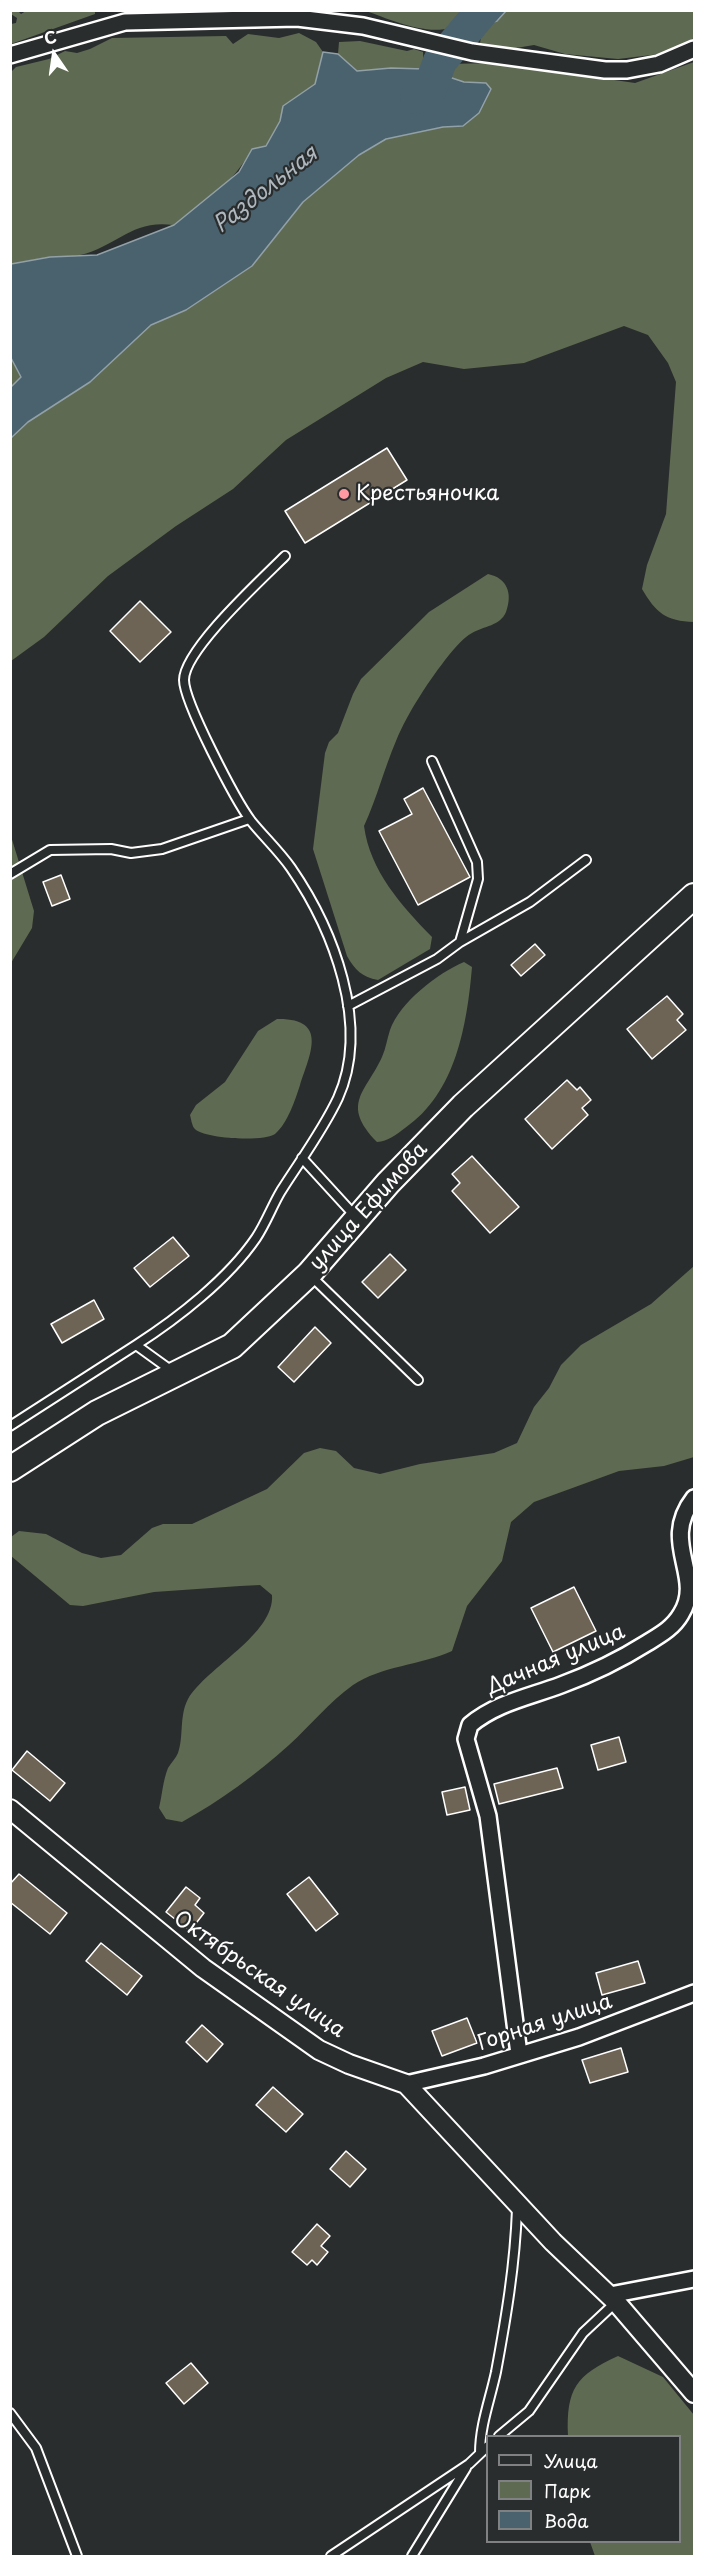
<!DOCTYPE html>
<meta charset="utf-8">
<style>
body{margin:0}
#map{position:relative;width:705px;height:2567px;overflow:hidden;background:#2a2d2e;font-family:"Playpen Sans",sans-serif}
canvas{display:block}
.frame{position:absolute;inset:0;border:12px solid #fff;pointer-events:none}
.legend{position:absolute;left:486px;top:2435px;width:195px;height:108px;box-sizing:border-box;background:#2a2d2e;border:2px solid #7f8182;margin:0;padding:8px 10px;list-style:none;font-size:18px;color:#fff}
.legend li{display:flex;align-items:center;gap:12px;height:30px}
.legend b{width:30px;border:2px solid #7f8182}
.north{position:absolute;left:24px;top:24px;width:60px;height:60px;-webkit-text-stroke:4px #2a2d2e;paint-order:stroke;rotate:347deg;font-size:16px;font-weight:700;line-height:24px;text-align:center;color:#fff}
.north::after{content:'';display:block;margin:auto;width:21px;height:27px;background:#fff;clip-path:polygon(50% 0,100% 100%,50% 72%,0 100%)}
</style>
<div id="map">
<canvas width="705" height="2567"></canvas>
<div class="frame"></div>
<ul class="legend">
<li><b style="height:8px;background:#2a2d2e"></b>Улица</li>
<li><b style="height:16px;background:#5f6a52"></b>Парк</li>
<li><b style="height:16px;background:#4a626e"></b>Вода</li>
</ul>
<div class="north">С</div>
</div>
<script>
const ctx = document.querySelector('canvas').getContext('2d');
ctx.lineJoin = 'round';
function fillPath(path, color) { ctx.fillStyle = color; ctx.fill(path, 'evenodd'); }
function strokePath(path, color, width, dash) { ctx.strokeStyle = color; ctx.lineWidth = width; ctx.lineCap = dash ? 'butt' : 'round'; ctx.setLineDash(dash || []); ctx.stroke(path); }
function drawText(font, color, halo, rows, align = 'center') {
  ctx.font = font + ' "Playpen Sans",sans-serif'; ctx.lineWidth = 4.5; ctx.setLineDash([]); ctx.textBaseline = 'middle'; ctx.strokeStyle = halo; ctx.fillStyle = color; for (const [text, x, y, turn = 0] of rows) {
    ctx.save(); ctx.translate(x, y); ctx.rotate((+turn || 0) * Math.PI / 180); ctx.textAlign = isNaN(turn) ? turn : align; if (halo) ctx.strokeText(text, 0, 0); ctx.fillText(text, 0, 0); ctx.restore();
  }
}
const green = new Path2D(`
 M11 10 18 11 21 14 26 11H95V14L11 44V24L16 23 17 18 11 14Z
 M366 11H461L463 21C439 42 392 20 366 11Z
 M506 11H694V38L668 53 618 59 565 54 534 45 510 49 480 43 483 25 497 21Z
 M299 33 316 42 323 52 315 84 283 106 280 121 266 146 252 149C233 183 205 203 174 225 131 219 118 246 80 255 71 257 61 256 52 257 38 258 24 262 11 264L10 73 16 67 49 59 65 51 77 53 90 49 112 38 226 36 233 44 248 34 279 38Z
 M360 41 407 51 414 49 423 52 424 69 391 68 357 71 338 54 339 42Z
 M694 62V622C666 621 656 613 642 589L647 565 666 514 676 382 668 363 648 335 624 326 524 363 464 369 423 362 386 378 286 440 233 489 176 526 108 576 44 637 11 661V438L27 422 90 382 151 325 186 310 252 266 303 202 359 155 386 139 443 127 463 126 486 83 464 82 445 76V64L497 63 635 83Z
 M11 358 21 377 11 387Z
 M488 574C507 578 513 593 506 612 500 626 484 626 472 633 463 638 455 648 449 655 430 679 408 712 396 741 384 769 377 798 364 826 370 871 401 905 432 937L430 949 378 980C362 977 355 970 347 956L313 849 325 753 329 742 338 733 353 694 361 679 429 612Z
 M10 833 34 911 32 928 11 963Z
 M464 962 472 967C467 1025 456 1093 405 1128 396 1135 388 1141 377 1142 340 1104 366 1092 382 1057 386 1048 387 1039 390 1030 400 1002 438 973 464 962Z
 M277 1019C329 1018 310 1054 300 1085 295 1100 288 1123 275 1134 264 1142 202 1139 194 1128 192 1125 191 1119 190 1115L196 1105 225 1082 258 1031Z
 M694 1266V1457L664 1466 619 1471 534 1502 511 1522 502 1561 467 1606 452 1651C421 1665 381 1666 353 1685 329 1702 311 1725 289 1745 257 1774 220 1801 182 1822L166 1819 159 1808C162 1796 163 1780 168 1768 171 1763 176 1758 178 1753 184 1736 179 1716 188 1699 207 1667 275 1634 272 1595L260 1585 240 1586 154 1592 83 1606 70 1605 11 1556V1537L19 1531 46 1534 82 1553 101 1558 121 1555 152 1528 163 1524H192L267 1489 304 1453 320 1448 336 1451 354 1468 380 1474 420 1464 494 1453 517 1443 534 1407 549 1388 561 1365 581 1345 651 1304Z
 M618 2356 663 2377 694 2415V2556H595L590 2542H680V2436H568C566 2389 576 2375 618 2356Z`);
const water = new Path2D(`
 M461 11H506L497 21 483 25Z
 M323 52 338 54 357 71 391 68 424 69 429 59 445 64 446 76 464 82 486 83 491 89 479 113 463 126 443 127 386 139 359 155 303 202 252 266 186 310 151 325 90 382 28 422 11 438V387L21 377 11 358V264L50 257 97 255 174 225 239 172 252 149 266 146 280 121 283 106 315 84Z`);
const river = new Path2D(`
 M417 97 429 91 440 61 483 10`);
const building = new Path2D(`
 M387 448 407 480 305 543 285 511Z
 M140 601 171 632 140 662 110 631Z
 M423 788 470 877 418 905 379 831 412 814 404 799Z
 M61 875 70 899 52 906 43 882Z
 M535 944 545 955 521 976 511 965Z
 M667 996 683 1014 677 1020 686 1030 652 1059 627 1029Z
 M567 1080 577 1090 580 1087 591 1100 582 1108 588 1115 552 1149 525 1119Z
 M472 1156 519 1207 490 1233 452 1191 460 1183 452 1174Z
 M173 1237 189 1256 150 1287 134 1268Z
 M390 1254 406 1270 378 1298 362 1282Z
 M94 1300 104 1319 62 1343 51 1324Z
 M315 1327 331 1343 294 1382 278 1367Z
 M574 1587 596 1631 553 1652 531 1608Z
 M619 1737 626 1762 598 1770 591 1745Z
 M27 1751 65 1783 50 1801 12 1770Z
 M557 1768 563 1788 499 1804 494 1784Z
 M465 1787 470 1810 447 1815 442 1792Z
 M19 1874 67 1913 50 1934 10 1902V1884Z
 M309 1877 338 1914 316 1931 287 1894Z
 M186 1887 200 1898 195 1905 204 1913 190 1931 166 1912Z
 M101 1943 142 1976 127 1995 86 1961Z
 M638 1961 645 1983 602 1995 596 1973Z
 M467 2018 477 2043 442 2056 432 2031Z
 M202 2025 223 2044 207 2062 186 2042Z
 M621 2048 628 2072 590 2083 582 2060Z
 M273 2087 303 2114 286 2132 256 2105Z
 M346 2151 366 2169 350 2187 330 2169Z
 M317 2224 330 2236 321 2246 328 2252 317 2265 312 2260 307 2265 292 2252Z
 M191 2363 208 2383 184 2404 166 2383Z`);
const service = new Path2D(`
 M10 874 50 850 111 849 131 853 162 849 249 819
 M460 942 530 902 586 860
 M348 1006 437 959 460 942 478 879 477 862 432 761
 M302 1158 356 1217
 M312 1277 418 1380
 M136 1345C178 1318 228 1279 256 1238 266 1223 272 1206 281 1191 300 1161 323 1130 338 1098 371 1025 333 929 291 868 279 851 264 837 251 821 236 801 184 702 184 680 184 650 262 579 285 556
 M10 1426 136 1345 172 1371
 M10 2413 36 2448 77 2556
 M499 2436 529 2411 583 2333 615 2303
 M480 2453C480 2425 490 2400 496 2372 506 2318 515 2265 517 2209
 M331 2556 469 2464 488 2446
 M412 2556 466 2468`);
const minor = new Path2D(`
 M10 55 125 22 297 18 363 26 472 52 605 70H627L659 64 694 49
 M519 2054 488 1816 466 1739 470 1725C496 1703 529 1697 561 1685 591 1674 620 1660 647 1643 660 1635 673 1628 681 1614 705 1576 659 1543 694 1498
 M406 2084 484 2066 579 2037 694 1993
 M610 2295 694 2279`);
const tertiary = new Path2D(`
 M10 1809 203 1968 319 2050 349 2064 406 2084 553 2242 616 2302 694 2393`);
const primary = new Path2D(`
 M10 1469 97 1413 232 1346 309 1274 388 1183 463 1106 694 896`);
const markers = [
 [344,494,6,"#ff9aa2"]
];
const poiNames = [
 ["Крестьяночка",356,494]
];
const streetNames = [
 ["улица Ефимова",369,1207,-48],
 ["Дачная улица",556,1660,-23],
 ["Октябрьская улица",259,1975,35],
 ["Горная улица",545,2023,-18]
];
const waterNames = [
 ["Раздольная",266,190,-38]
];
fillPath(green, '#5f6a52');
fillPath(water, '#4a626e');
strokePath(water, '#92a1a8', 1.5);
strokePath(river, '#4a626e', 34);
fillPath(building, '#6e6455');
strokePath(building, '#fff', 1.5);
strokePath(service, '#fff', 12);
strokePath(minor, '#fff', 20);
strokePath(tertiary, '#fff', 22);
strokePath(primary, '#fff', 28);
strokePath(service, '#2a2d2e', 8);
strokePath(minor, '#2a2d2e', 15);
strokePath(tertiary, '#2a2d2e', 18);
strokePath(primary, '#2a2d2e', 24);
for (const [x, y, r, color] of markers) { const dot = new Path2D(); dot.arc(x, y, r, 0, 2 * Math.PI); ctx.fillStyle = color; ctx.fill(dot); strokePath(dot, '#2a2d2e', 2); }
drawText('21px', '#fff', '#2a2d2e', poiNames, 'left');
drawText('21px', '#fff', '#2a2d2e', streetNames);
drawText('italic 22px', '#aeb8be', '#2a2d2e', waterNames);
</script>
